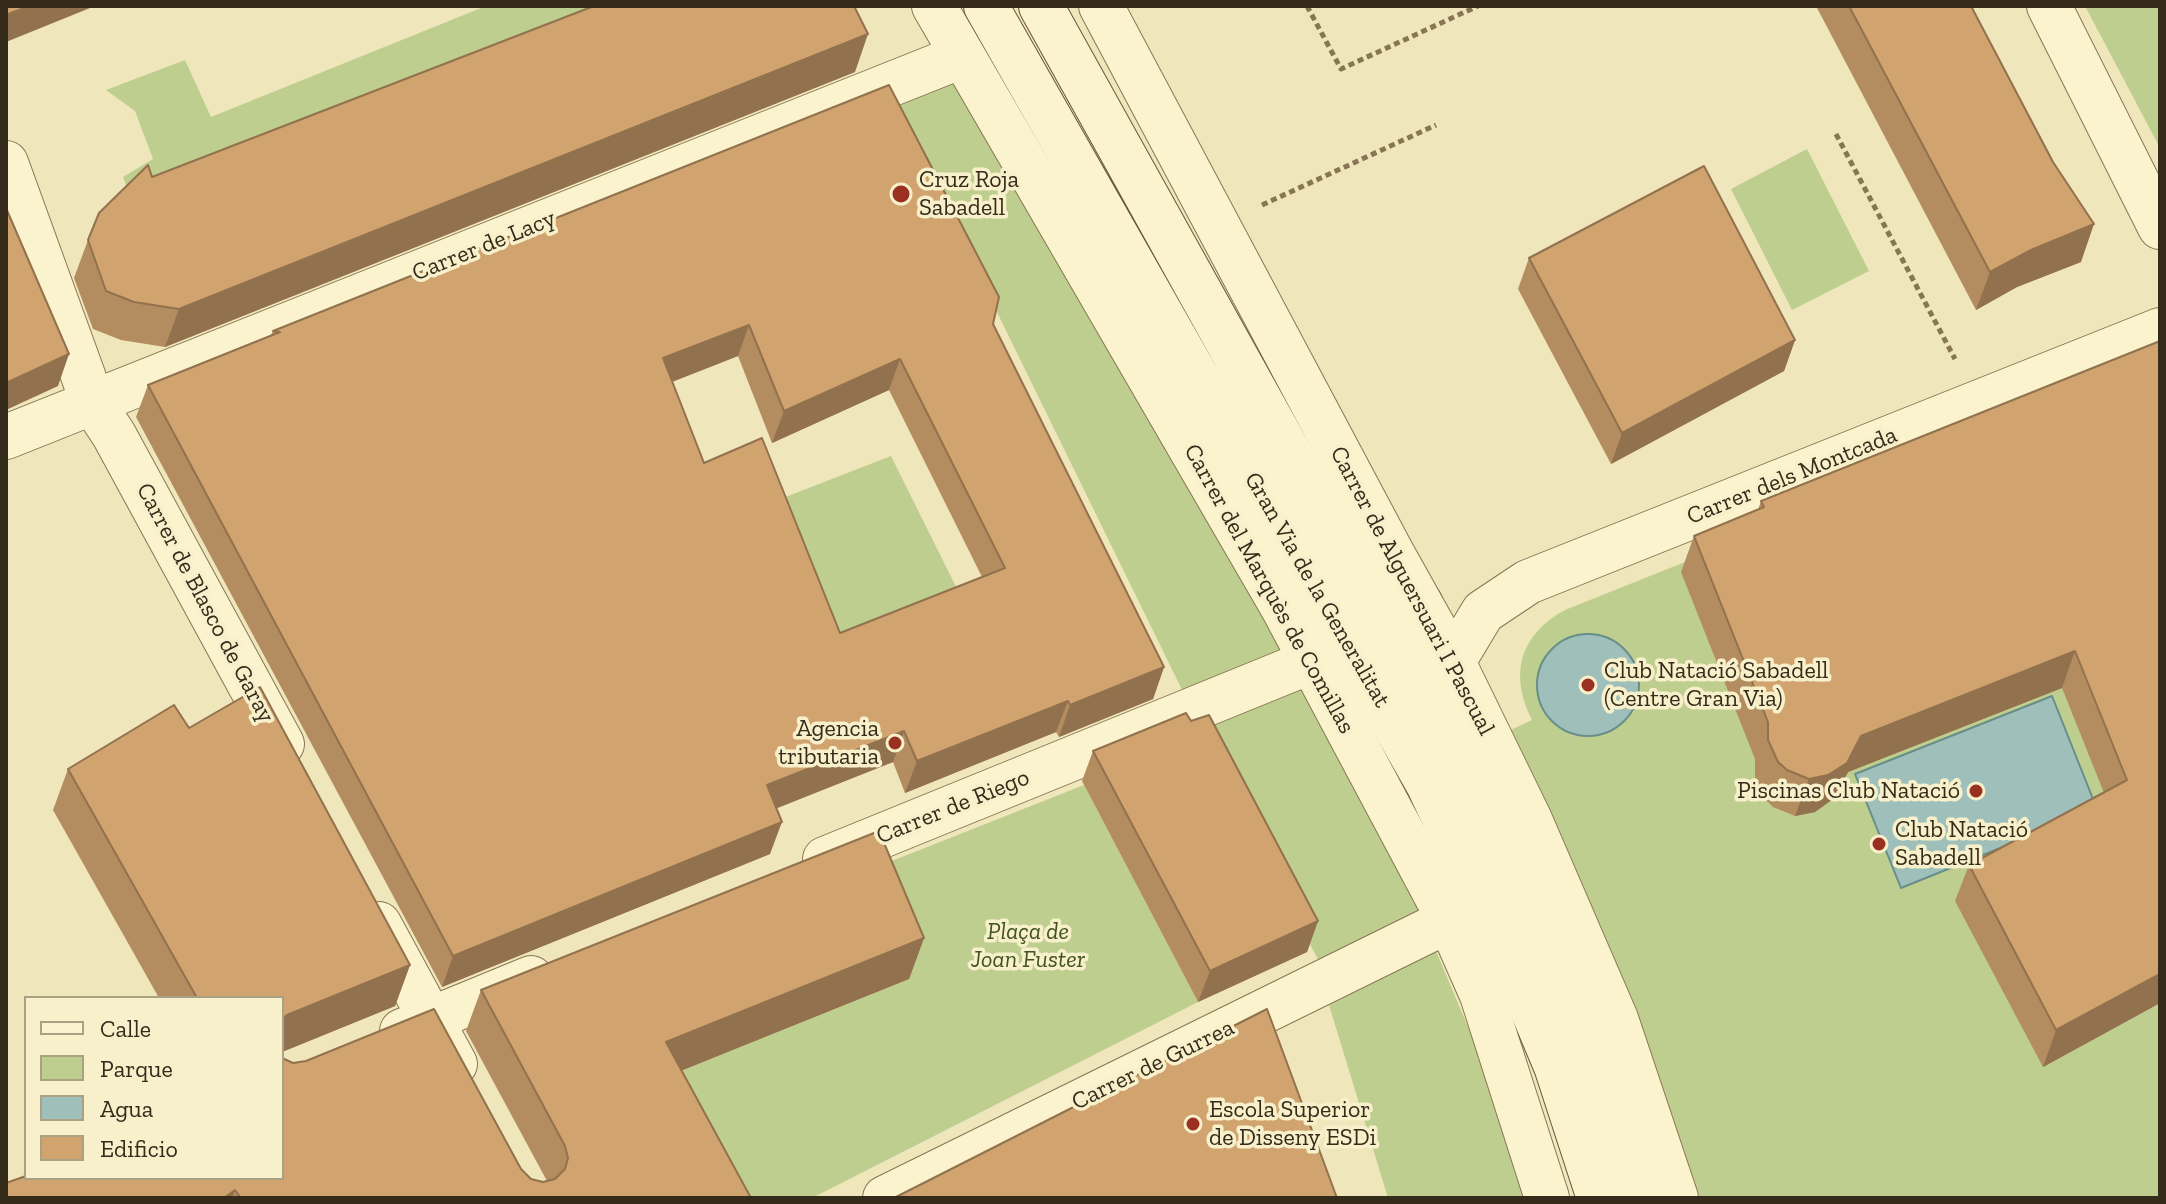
<!DOCTYPE html>
<meta charset="utf-8">
<style>
body{margin:0}
#map{position:relative;width:2166px;height:1204px;overflow:hidden;background:#f0e6bb;font-family:"Zilla Slab",serif}
canvas{display:block}
.frame{position:absolute;inset:0;border:8px solid #352b1a;pointer-events:none}
.legend{position:absolute;left:24px;top:996px;width:260px;height:184px;box-sizing:border-box;background:#f7f0cb;border:2px solid #a9a184;margin:0;padding:10px 14px;list-style:none;font-size:24px;color:#352b1a}
.legend li{display:flex;align-items:center;gap:16px;height:40px}
.legend b{width:40px;border:2px solid #a9a184}
</style>
<div id="map">
<canvas width="2166" height="1204"></canvas>
<div class="frame"></div>
<ul class="legend">
<li><b style="height:10px;background:#faf3ce"></b>Calle</li>
<li><b style="height:22px;background:#bece8f"></b>Parque</li>
<li><b style="height:22px;background:#9fc0ba"></b>Agua</li>
<li><b style="height:22px;background:#d0a36f"></b>Edificio</li>
</ul>
</div>
<script>
const ctx = document.querySelector('canvas').getContext('2d');
ctx.lineJoin = 'round';
function fillPath(path, color) { ctx.fillStyle = color; ctx.fill(path, 'evenodd'); }
function strokePath(path, color, width, dash) { ctx.strokeStyle = color; ctx.lineWidth = width; ctx.lineCap = dash ? 'butt' : 'round'; ctx.setLineDash(dash || []); ctx.stroke(path); }
function drawText(font, color, halo, rows, align = 'center') {
  ctx.font = font + ' "Zilla Slab",serif'; ctx.lineWidth = 7; ctx.setLineDash([]); ctx.textBaseline = 'middle'; ctx.strokeStyle = halo; ctx.fillStyle = color; for (const [text, x, y, turn = 0] of rows) {
    ctx.save(); ctx.translate(x, y); ctx.rotate((+turn || 0) * Math.PI / 180); ctx.textAlign = isNaN(turn) ? turn : align; if (halo) ctx.strokeText(text, 0, 0); ctx.fillText(text, 0, 0); ctx.restore();
  }
}
const green = new Path2D(`
 M486 6H622L138 214 123 177 153 159 135 111 106 90 185 60 211 117Z
 M2085 6H2160V148Z
 M962 56 1294 653 1187 700 892 98Z
 M1807 149 1869 271 1792 310 1731 189Z
 M2160 372V1198H1680L1496 737 1532 720C1509 675 1519 635 1565 610Z
 M891 456 983 641 829 664 765 505Z
 M1310 670 1439 918 1326 974 1189 720Z
 M1084 785 1198 1002 812 1198H714L651 1083 909 979 864 872Z
 M1436 951 1516 1141 1530 1198H1388L1329 1005Z`);
const water = new Path2D(`
 M1537 685a51 51 0 1 1 102 0a51 51 0 1 1-102 0Z
 M2052 696 2097 809 1901 888 1855 774Z`);
const path = new Path2D(`
 M1307 6 1341 69 1478 6
 M1836 134 1955 359
 M1262 205 1436 125`);
const street = new Path2D(`
 M934 6 1283 608 1449 920 1482 995 1547 1198
 M1101 6 1392 553 1453 662 1530 820 1616 1019 1676 1198
 M2049 6 2160 227
 M6 163 93 403 114 435 282 744
 M6 437 962 56
 M1453 662 1483 612 1528 582 2160 330
 M825 859 1312 661
 M379 924 455 1064
 M402 1031 531 978
 M885 1198 1474 908`);
const secondary = new Path2D(`
 M986 6 1428 784 1516 971 1556 1066 1599 1198
 M1041 6 1475 787 1524 886 1577 1006 1645 1198
 M1417 679 1420 603`);
const wall = new Path2D(`
 M1816 6H1971L2081 262 2017 287 1976 310Z
 M855 72 165 347 121 340 93 329 74 278 88 240 152 177Z
 M889 85 993 324 1164 667 1153 699 1059 737 1056 732 905 793 893 762 776 808 770 854 442 987 136 417 148 385 271 335 273 331ZM738 356 772 443 889 390 982 577 840 633 704 463 672 382Z
 M1529 258 1795 340 1784 371 1611 464 1518 289Z
 M2160 341V1003L2043 1067 1955 901 1969 865 2104 793 2062 688 1848 772 1833 799 1815 812 1795 816 1773 807 1765 799 1755 777V759L1681 572 1694 536 1758 510 1761 501Z
 M1191 721 1318 921 1307 952 1198 1002 1082 781 1093 751Z
 M189 728 410 965 395 1006 282 1052V998H159L53 810 68 769Z
 M924 938 909 979 682 1070 751 1198H6L521 1169 531 1179 543 1182 547 1181 466 1031 481 990Z`);
const shadedWall = new Path2D(`
 M29 6H95L6 42V15Z
 M868 34 855 72 165 347 179 309Z
 M2094 224 2081 262 2017 287 1976 310 1990 272 2031 250Z
 M749 325 738 356 651 390 663 358Z
 M1795 340 1784 371 1611 464 1622 433Z
 M69 354 58 386 6 410V383Z
 M900 359 889 390 772 443 784 411Z
 M2075 651 2062 688 1848 772 1833 799 1815 812 1795 816 1809 779 1861 736Z
 M1164 667 1153 699 1059 737 1070 705Z
 M1068 701 1056 732 905 793 917 761Z
 M904 731 893 762 755 817 767 785Z
 M782 822 770 854 442 987 453 956Z
 M1318 921 1307 952 1198 1002 1210 971Z
 M924 938 909 979 651 1083 666 1042Z
 M410 965 395 1006 282 1052V1019L287 1015Z
 M2160 974V1003L2043 1067 2056 1030Z
 M235 1190 232 1198H224Z`);
const building = new Path2D(`
 M6 6H29L6 15Z
 M594 6H854L868 34 179 309 134 302 106 291 88 240 99 213 148 165 152 177Z
 M1849 6H1971L2053 162 2094 224 2031 250 1990 272Z
 M889 85 999 297 993 324 1164 667 1070 705 1068 701 917 761 904 731 767 785 782 822 453 956 148 385 280 332 273 331ZM749 325 784 411 900 359 1005 568 840 633 762 438 704 463 663 358Z
 M1704 166 1795 340 1622 433 1529 258Z
 M6 208 69 354 6 383Z
 M2160 341V974L2056 1030 1969 865 2127 780 2075 651 1861 736 1847 763 1828 775 1809 779 1787 770 1778 762 1768 740V722L1694 536 1764 507 1761 501Z
 M260 687 410 965 287 1015 282 1019V998H197L68 769 174 705 189 728Z
 M1186 713 1191 721 1209 715 1318 921 1210 971 1093 751Z
 M879 831 924 938 666 1042 751 1198H241L235 1190 224 1198H6V1183L26 1176V1178H282V1058L293 1063 306 1061 434 1009 521 1169 531 1179 543 1182 555 1179 565 1169 568 1158 565 1146 481 990Z
 M1267 1009 1337 1198H894Z`);
const markers = [
 [901,194,10,"#993022"],
 [1588,685,8,"#993022"],
 [895,743,8,"#993022"],
 [1976,791,8,"#993022"],
 [1879,844,8,"#993022"],
 [1193,1124,8,"#993022"]
];
const poiNames = [
 ["Cruz Roja",919,180],
 ["Sabadell",919,208],
 ["Club Natació Sabadell",1604,671],
 ["(Centre Gran Via)",1604,699],
 ["Agencia",879,729,"right"],
 ["tributaria",879,757,"right"],
 ["Piscinas Club Natació",1960,791,"right"],
 ["Club Natació",1895,830],
 ["Sabadell",1895,858],
 ["Escola Superior",1209,1110],
 ["de Disseny ESDi",1209,1138]
];
const streetNames = [
 ["Carrer de Lacy",484,246,-22],
 ["Carrer dels Montcada",1792,476,-22],
 ["Carrer del Marquès de Comillas",1269,589,61],
 ["Gran Via de la Generalitat",1317,590,60],
 ["Carrer de Alguersuari I Pascual",1412,591,62],
 ["Carrer de Blasco de Garay",205,603,62],
 ["Carrer de Riego",953,807,-22],
 ["Carrer de Gurrea",1153,1065,-26]
];
const parkNames = [
 ["Plaça de",1028,932],
 ["Joan Fuster",1028,960]
];
fillPath(green, '#bece8f');
fillPath(water, '#9fc0ba');
strokePath(water, '#678e89', 2);
strokePath(street, '#877654', 46);
strokePath(secondary, '#695638', 46);
strokePath(path, '#877654', 5, [6, 4]);
strokePath(street, '#faf3ce', 44);
strokePath(secondary, '#faf3ce', 44);
fillPath(wall, '#b38c5f');
fillPath(shadedWall, '#92724e');
fillPath(building, '#d0a36f');
strokePath(building, '#92724e', 2);
for (const [x, y, r, color] of markers) { const dot = new Path2D(); dot.arc(x, y, r, 0, 2 * Math.PI); ctx.fillStyle = color; ctx.fill(dot); strokePath(dot, '#f7f0cb', 3); }
drawText('24px', '#352b1a', '#f7f0cb', poiNames, 'left');
drawText('24px', '#352b1a', '#f7f0cb', streetNames);
drawText('italic 24px', '#405320', '#f7f0cb', parkNames);
</script>
